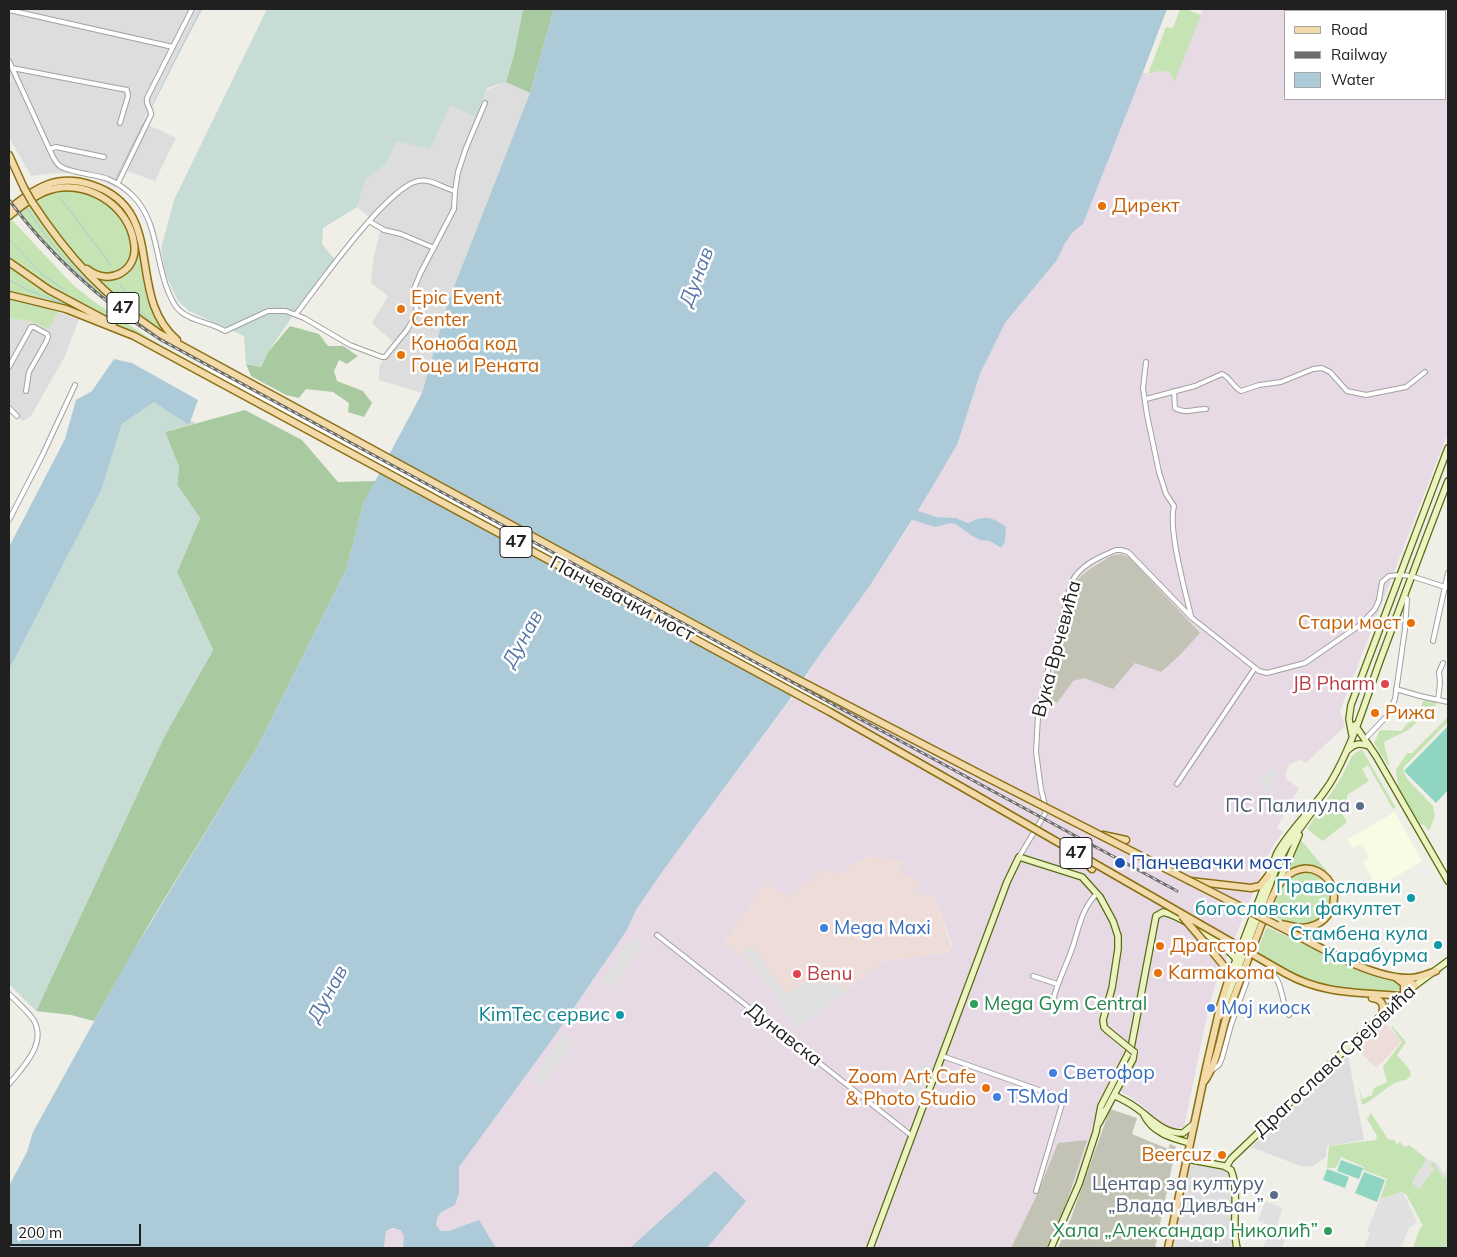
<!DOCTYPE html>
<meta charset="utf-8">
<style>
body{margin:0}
#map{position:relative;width:1457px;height:1257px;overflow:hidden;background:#efeee7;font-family:Mulish,sans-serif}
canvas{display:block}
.frame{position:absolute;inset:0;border:10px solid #202020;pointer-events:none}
.legend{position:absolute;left:1284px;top:10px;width:162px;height:90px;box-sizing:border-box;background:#fff;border:1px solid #a6a6a6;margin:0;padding:6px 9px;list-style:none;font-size:15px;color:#202020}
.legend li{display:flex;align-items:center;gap:10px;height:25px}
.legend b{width:25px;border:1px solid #a6a6a6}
.scale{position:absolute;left:10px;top:1224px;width:131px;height:22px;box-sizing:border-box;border:2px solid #202020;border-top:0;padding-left:6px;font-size:15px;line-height:18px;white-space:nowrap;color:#202020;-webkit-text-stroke:4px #fff;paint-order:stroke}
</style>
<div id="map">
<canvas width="1457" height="1257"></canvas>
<div class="frame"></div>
<ul class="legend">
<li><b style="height:6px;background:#f2daaa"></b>Road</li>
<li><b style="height:6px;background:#6e6e6e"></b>Railway</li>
<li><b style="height:14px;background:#adcad8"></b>Water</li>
</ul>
<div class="scale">200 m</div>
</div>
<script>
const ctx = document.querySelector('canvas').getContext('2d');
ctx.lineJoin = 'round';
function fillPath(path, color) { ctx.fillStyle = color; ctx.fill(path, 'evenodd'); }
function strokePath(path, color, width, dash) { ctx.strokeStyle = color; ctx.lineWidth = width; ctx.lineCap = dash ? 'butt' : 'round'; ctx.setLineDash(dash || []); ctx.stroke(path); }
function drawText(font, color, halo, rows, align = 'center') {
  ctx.font = font + ' Mulish,sans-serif'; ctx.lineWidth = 5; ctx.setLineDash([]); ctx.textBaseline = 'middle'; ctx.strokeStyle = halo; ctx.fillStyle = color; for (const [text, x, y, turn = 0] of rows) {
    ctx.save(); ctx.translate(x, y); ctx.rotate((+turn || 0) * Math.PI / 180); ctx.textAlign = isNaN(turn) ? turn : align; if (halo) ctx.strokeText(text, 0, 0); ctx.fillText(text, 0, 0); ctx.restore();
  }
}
const residential = new Path2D(`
 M9 9H203L142 122 176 138 155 181 127 171 116 188 94 177 73 173H57L31 176 9 137V82L12 81 9 73Z
 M506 82 530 93 448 302 422 393 379 380V367L393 342 372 323 388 296 371 283 374 256 381 227 357 207 366 179 387 163 396 140 450 105Z
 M58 312 79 319 65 356 31 416 24 421 11 414 9 417V318L29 321 49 329Z
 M1348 1056 1364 1140 1327 1146 1326 1157 1313 1166 1303 1167 1251 1147Z
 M1191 1162 1225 1170 1229 1173 1232 1181 1234 1248H1171Z`);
const commercial = new Path2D(`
 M865 857 899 860 904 864 900 871 921 883 934 895 952 948 947 953 883 961 797 1028 757 972 725 942 766 882 788 896 823 869 837 875Z
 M1381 1018H1386V1024L1401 1041 1397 1047 1376 1068 1355 1047 1380 1024Z`);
const industrial = new Path2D(`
 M1203 9H1448V433L1340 711 1345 726 1306 763 1301 760 1296 761 1289 765 1286 772V779L1299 788 1277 828 1283 832 1273 845 1265 863 1225 962 1218 975 1209 1006 1184 1127 1176 1129 1160 1124 1143 1106 1129 1096 1108 1085 1098 1105 1090 1139 1076 1184 1049 1248H384L386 1231 437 1218 443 1212 455 1205 459 1194V1167L554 1037 627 930 636 910 667 865 803 683 816 660 869 587 913 520 935 527 951 523 957 525 972 536 980 540 989 541 999 548H1001L1005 542 1006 527 981 517 968 523 956 518 937 517 918 512 957 445 980 374 1005 323 1057 260 1064 244 1072 233 1083 224 1143 72 1149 75 1160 71 1169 72 1175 80ZM1286 11H1446V99H1286ZM865 857 899 860 904 863 899 871 921 883 916 894 934 895 952 944V948L947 953 883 961 798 1028 757 972 725 942 766 882 788 897 823 869 837 875Z`);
const education = new Path2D(`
 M1395 812 1422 861 1385 883 1379 884 1374 882 1363 862 1369 858 1362 844 1352 848 1348 839Z`);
const construction = new Path2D(`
 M1120 554 1129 557 1200 633 1181 654 1161 672 1135 663 1113 689 1084 678 1073 681 1057 703 1048 697 1070 603 1077 580 1090 569 1111 556Z
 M1110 1109 1137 1118 1132 1134 1168 1149 1170 1144 1176 1147 1155 1248H1058L1071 1218Z
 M1087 1140 1065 1207 1046 1248H1011L1036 1197 1058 1143Z`);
const grass = new Path2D(`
 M1180 9H1186L1201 15 1175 81 1169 72 1160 71 1148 74 1166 27 1173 28Z
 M68 183C105 187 132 204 139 242 142 258 142 273 145 288 149 306 160 320 164 334L128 309 93 278 94 277C153 297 152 208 88 188 76 184 63 183 50 187 34 192 22 204 9 214V212C27 198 44 183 68 183Z
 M58 190C94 189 137 213 132 254 131 259 127 263 124 267 121 271 120 272 115 273 95 279 80 261 68 247 59 235 40 213 35 200L29 204 71 261 99 290 122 310 149 330 205 364C133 324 71 280 21 214L12 220 73 285 93 301 152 340 204 369 203 370 54 291 9 258V219L35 198Z
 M9 267 41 290 80 310 50 301 9 291Z
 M9 298 24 300 58 312 49 329 29 321 9 318Z
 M1425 697 1438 700 1434 709 1425 708C1414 732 1404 731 1384 742 1385 751 1389 758 1389 767L1374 743 1380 730 1401 731 1410 721 1408 715 1415 716 1419 712Z
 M1448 717V722L1404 767 1403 771 1408 780 1433 806 1435 816 1429 831 1424 825 1420 824 1398 787 1396 770 1407 753H1412Z
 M1362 750 1364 753 1396 808 1393 809 1368 765 1362 769 1369 781 1347 795V800L1340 805 1339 808 1347 822 1323 841 1307 829 1341 778 1352 756 1358 751Z
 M1301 840 1326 870 1327 875C1312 866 1299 864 1284 874Z
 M1304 871C1335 876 1337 916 1312 925 1298 929 1282 921 1270 915 1279 895 1281 878 1304 871Z
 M1267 927 1349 966 1397 982 1401 989C1386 997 1331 990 1314 985 1295 978 1274 965 1255 956Z
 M1392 1026 1406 1042 1397 1055 1410 1070 1411 1075 1406 1080C1391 1080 1377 1099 1362 1105L1359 1087 1362 1099 1372 1095 1374 1088 1387 1082 1383 1067 1402 1042 1391 1027Z
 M1371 1113 1388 1139 1394 1140 1397 1144 1400 1142 1405 1147 1409 1145 1427 1159 1412 1182 1419 1189 1434 1169 1430 1165 1433 1161 1443 1177 1448 1175V1248H1413L1420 1228 1423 1226 1406 1194 1402 1192 1380 1199 1387 1179 1363 1170 1364 1167 1341 1157 1336 1168H1327L1329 1146 1376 1140 1377 1136 1367 1119Z`);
const forest = new Path2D(`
 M523 9H554L530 93 506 82 514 54Z
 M290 326 319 334 328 346H343L358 356 347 364 339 360 334 371 337 381 363 391 372 403 364 417 348 412 349 403 333 392 306 389 299 398 286 395 251 376 246 364 261 367 268 352Z
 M245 410 302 440 338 482 376 481 364 502 346 570 257 748 149 924 94 1021 71 1015 36 1011 165 735 213 650 177 572 200 518 177 485 179 467 165 432Z`);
const wetland = new Path2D(`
 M267 9H523L514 54 506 82 487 88 475 117 450 105 430 149 396 141 387 163 366 179 357 207 323 228 322 244 335 260 321 275 312 291 300 305 268 352 261 367 246 364 244 336 189 311 178 301 165 273 161 249 174 200Z
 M154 402 196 423 165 432 179 467 177 485 200 518 177 572 213 650 165 735 36 1011 9 984V670L101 491 122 424Z`);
const pitch = new Path2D(`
 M1448 726V790L1436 803 1404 771Z
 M1341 1160 1363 1168 1359 1179 1337 1171Z
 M1327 1169 1349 1177 1345 1188 1323 1180Z
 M1364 1172 1385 1180 1377 1202 1355 1193Z`);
const parking = new Path2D(`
 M1272 768 1278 776 1272 780 1276 785 1271 789 1273 792 1269 795 1257 778Z
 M634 937 645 944 613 988 602 980Z
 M752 946 787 995 815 975 821 984 826 981 828 984 836 979 846 992 797 1028 743 953Z
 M564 1034 575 1042 543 1086 532 1078Z
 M925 1060 931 1068 919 1098 911 1094 902 1108 893 1101 915 1070Z
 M1427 1159 1437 1163 1443 1173 1448 1170V1175L1443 1178 1433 1162 1430 1165 1434 1169 1419 1189 1412 1182Z
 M1403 1192 1417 1222 1409 1228 1401 1248H1364L1370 1233 1367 1231 1380 1199Z
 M1265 1201 1283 1208 1276 1227 1258 1221Z
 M1271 1231 1286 1237 1282 1248H1262Z`);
const water = new Path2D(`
 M554 9H1167L1143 72 1083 224 1072 233 1064 245 1057 260 1005 323 980 374 957 445 918 511 937 517 956 518 968 523C984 515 991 516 1006 527L1005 542 1001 548 989 541 980 540 972 536 957 525 951 523 935 527 912 520 869 587 816 660 788 702 667 865 636 910 627 930 554 1037 459 1167V1194L455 1205 442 1212 437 1218 436 1225 441 1231H449L479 1220 496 1248H403L404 1237 401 1230 393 1228 386 1231 384 1248H9V1186L27 1152 33 1132 128 960 257 748 346 570 364 502 422 393 448 302 530 93Z
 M114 359 132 363 198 400 189 425 154 402 122 424 101 491 9 670V547L65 439 76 400 92 391Z
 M715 1171 746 1201 707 1248H630Z`);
const pier = new Path2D(`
 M210 357 838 697 828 715 201 375Z`);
const stream = new Path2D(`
 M151 108 201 9
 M116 178 149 112
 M61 199 111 265
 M25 206C54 249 79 277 119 311
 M9 239 43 275 65 290
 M9 280 28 290 71 307
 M120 284 129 299 152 323`);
const street = new Path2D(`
 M9 10 173 47
 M9 61 53 157C55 160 57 164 60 166 67 172 97 175 108 179 117 183 126 189 133 196 158 221 155 260 168 291 171 298 174 306 180 311 192 322 211 322 225 331L268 311H286L304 318 350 345 382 357H385L407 330 415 316 417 311 413 296 414 289 420 274 454 209 455 191 458 172 466 148 485 103
 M12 68 127 90 128 96 120 123
 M50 149 56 147 104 157
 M118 183 151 115C152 109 145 105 147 98L192 9
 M369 221 384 230 401 234 434 248
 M296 314C318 286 387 187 418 181 430 178 443 188 455 191
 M1146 362 1143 388 1147 415 1159 472 1166 494 1174 506C1168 530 1185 590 1191 616
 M9 367 31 327H34L47 334 48 337 46 342 29 372 26 391
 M1174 391 1175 408C1184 414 1195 409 1206 409
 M1146 399 1195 386 1222 374C1230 377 1233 387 1241 391L1259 385 1281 382 1313 369 1322 368 1330 372 1347 391 1366 395 1406 387 1425 372
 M9 408 17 416
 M9 520 42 456 75 385
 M1433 641 1448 573
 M1396 689 1420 696 1448 702
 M1438 700 1440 683 1439 672 1443 663
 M1365 739 1387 716 1395 699 1405 629 1407 599 1404 595
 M1177 784 1255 668
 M1019 857 1045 814 1046 809 1041 789 1036 752 1038 716 1043 689 1071 584C1078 566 1099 557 1116 550H1121L1128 552 1192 618 1259 671 1267 673 1305 663 1360 625 1375 609 1379 600 1382 582 1389 576 1399 575 1411 576 1448 588
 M657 935 912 1136
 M1249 972C1287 966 1276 991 1289 1015
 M1033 976 1057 984
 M9 994C17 1002 26 1010 33 1019 48 1043 23 1067 9 1084
 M1053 1000C1058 981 1067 964 1073 946 1080 924 1081 911 1097 893
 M942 1056 1062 1098V1104L1036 1191
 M1211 1071 1219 1065 1222 1058 1231 1025 1249 975 1246 965`);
const secondary = new Path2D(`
 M1355 725 1376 756 1448 881
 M1352 735 1349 719 1351 705 1448 448
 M1348 750C1355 743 1360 743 1369 746
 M1276 888 1299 835
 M1223 945 1240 951
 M1228 981 1277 853C1294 823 1321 803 1337 771 1356 735 1367 696 1381 658 1403 599 1425 540 1448 481
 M1220 1016 1279 861 1287 846 1312 812
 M1114 1095C1121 1099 1128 1102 1135 1107 1150 1117 1163 1134 1183 1133L1194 1124
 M1144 1115C1153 1133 1171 1138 1190 1143
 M1099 1123 1133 1059 1134 1052
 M1187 1159 1224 1166 1231 1170C1240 1191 1231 1224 1237 1248
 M1226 1167 1231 1159 1390 1007 1409 990 1448 961
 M870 1248 1007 882 1019 857 1082 877 1100 897 1113 921 1118 936V949L1112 988 1103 1020 1104 1027 1107 1030
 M1051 1248 1079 1184 1096 1132 1101 1106 1131 1048 1156 916 1163 912C1181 916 1224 944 1236 959`);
const primary = new Path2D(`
 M9 155 24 188
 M32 202C69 258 104 296 160 334L758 659 984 776
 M9 209C36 188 56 173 92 185 169 210 124 295 177 340
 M9 216C20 207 33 196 47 191 83 177 129 204 134 243 139 271 109 287 87 269
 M9 262 49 290 113 324
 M9 295 66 309 134 336 830 712 974 794
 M1103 835 1126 840
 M1079 856 1092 869
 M1190 881 1251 888 1260 886 1268 876
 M1298 936C1328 952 1376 979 1410 978 1419 978 1427 974 1436 971
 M1285 973C1324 995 1359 992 1402 996
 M1395 977 1404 984V993
 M1404 980 1415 985
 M1372 998C1381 999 1385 1004 1382 1014
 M1203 1083C1218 1064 1220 1035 1228 1012 1242 975 1256 939 1270 902 1295 837 1354 881 1327 916 1321 924 1310 928 1300 928
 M1168 1248 1206 1068 1220 1007 1228 981 1224 966 1211 950`);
const rail = new Path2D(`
 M9 200C51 257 102 302 161 340L1177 891`);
const secondaryBridge = new Path2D(`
 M1107 1030 1134 1052`);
const primaryBridge = new Path2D(`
 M24 188 32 202
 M984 776 1298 936
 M974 794 1285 973
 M1182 916 1211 950
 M1281 924 1300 928`);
const markers = [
 [1102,206,5,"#e8710a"],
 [401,309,5,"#e8710a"],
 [401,355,5,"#e8710a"],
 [1411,623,5,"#e8710a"],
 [1385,684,5,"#e0444e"],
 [1375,713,5,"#e8710a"],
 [1360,806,5,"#5c6f8a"],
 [1120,863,6,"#1a4fb4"],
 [1411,898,5,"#0f9aa8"],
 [824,928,5,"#3f7fe0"],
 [1438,945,5,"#0f9aa8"],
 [1160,946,5,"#e8710a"],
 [1158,973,5,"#e8710a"],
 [797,974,5,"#e0444e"],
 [974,1004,5,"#2e9e5b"],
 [1211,1008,5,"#3f7fe0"],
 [620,1015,5,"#0f9aa8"],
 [1053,1073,5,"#3f7fe0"],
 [986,1088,5,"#e8710a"],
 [997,1097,5,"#3f7fe0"],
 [1222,1155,5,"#e8710a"],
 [1274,1195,5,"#5c6f8a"],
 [1328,1231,5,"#2e9e5b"]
];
const shields = [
 [123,308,32],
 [516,542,32],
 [1076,853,32]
];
const shieldNames = [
 ["47",123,308],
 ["47",516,542],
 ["47",1076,853]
];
const foodNames = [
 ["Директ",1112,206],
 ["Epic Event",411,298],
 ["Center",411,320],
 ["Коноба код",411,344],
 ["Гоце и Рената",411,366],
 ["Стари мост",1401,623,"right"],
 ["Рижа",1385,713],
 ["Драгстор",1170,946],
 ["Karmakoma",1168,973],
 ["Zoom Art Cafe",976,1077,"right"],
 ["& Photo Studio",976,1099,"right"],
 ["Beercuz",1212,1155,"right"]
];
const streetNames = [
 ["Панчевачки мост",622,599,28],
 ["Вука Врчевића",1057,649,-75],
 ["Дунавска",784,1035,38],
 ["Драгослава Срејовића",1335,1061,-43]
];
const healthNames = [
 ["JB Pharm",1375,684],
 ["Benu",807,974,"left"]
];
const serviceNames = [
 ["ПС Палилула",1350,806],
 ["Центар за културу",1264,1184],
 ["„Влада Дивљан”",1264,1206]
];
const transitNames = [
 ["Панчевачки мост",1131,863]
];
const cultureNames = [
 ["Православни",1401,887],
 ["богословски факултет",1401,909],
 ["Стамбена кула",1428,934],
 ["Карабурма",1428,956],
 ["KimTec сервис",610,1015]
];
const shopNames = [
 ["Mega Maxi",834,928],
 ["Мој киоск",1221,1008],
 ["Светофор",1063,1073],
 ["TSMod",1007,1097]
];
const leisureNames = [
 ["Mega Gym Central",984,1004],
 ["Хала „Александар Николић”",1318,1231,"right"]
];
const waterNames = [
 ["Дунав",697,277,-69],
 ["Дунав",523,639,-61],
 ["Дунав",328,994,-61]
];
fillPath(residential, '#dedddd');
fillPath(commercial, '#eedcd9');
fillPath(industrial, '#e8dae4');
fillPath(education, '#f9fce4');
fillPath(construction, '#c2c3b4');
fillPath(grass, '#c6e3b3');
fillPath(forest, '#a9caa1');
fillPath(wetland, '#c6dcd4');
fillPath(pitch, '#8fd5c1');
fillPath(parking, '#e0e0e0');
fillPath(water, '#adcad8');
fillPath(pier, '#fff');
strokePath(stream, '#adcad8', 1);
strokePath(street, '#a1a1a1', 6);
strokePath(secondary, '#596c11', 8);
strokePath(primary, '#8b6f11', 9);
strokePath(street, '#fff', 4);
strokePath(secondary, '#ecf3c2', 5.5);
strokePath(primary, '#f2daaa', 6);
strokePath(rail, '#6e6e6e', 3);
strokePath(rail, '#fff', 1, [4]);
strokePath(secondaryBridge, '#596c11', 8, []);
strokePath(primaryBridge, '#8b6f11', 9, []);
strokePath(secondaryBridge, '#ecf3c2', 5.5);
strokePath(primaryBridge, '#f2daaa', 6);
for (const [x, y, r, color] of markers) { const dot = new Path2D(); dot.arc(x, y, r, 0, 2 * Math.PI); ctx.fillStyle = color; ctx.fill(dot); strokePath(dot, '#fff', 2); }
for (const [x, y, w] of shields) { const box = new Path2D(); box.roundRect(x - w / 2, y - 15.5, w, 31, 4); ctx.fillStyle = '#fff'; ctx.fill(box); strokePath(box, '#202020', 1); }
drawText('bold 18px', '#202020', null, shieldNames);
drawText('19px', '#c56008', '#fff', foodNames, 'left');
drawText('19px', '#202020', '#fff', streetNames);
drawText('19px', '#be3a42', '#fff', healthNames, 'right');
drawText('19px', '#4e5e75', '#fff', serviceNames, 'right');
drawText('19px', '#164399', '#fff', transitNames, 'left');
drawText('19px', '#0d838f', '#fff', cultureNames, 'right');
drawText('19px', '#366cbe', '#fff', shopNames, 'left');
drawText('19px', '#27864d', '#fff', leisureNames, 'left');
drawText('italic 20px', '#5676a5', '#fff', waterNames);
</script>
